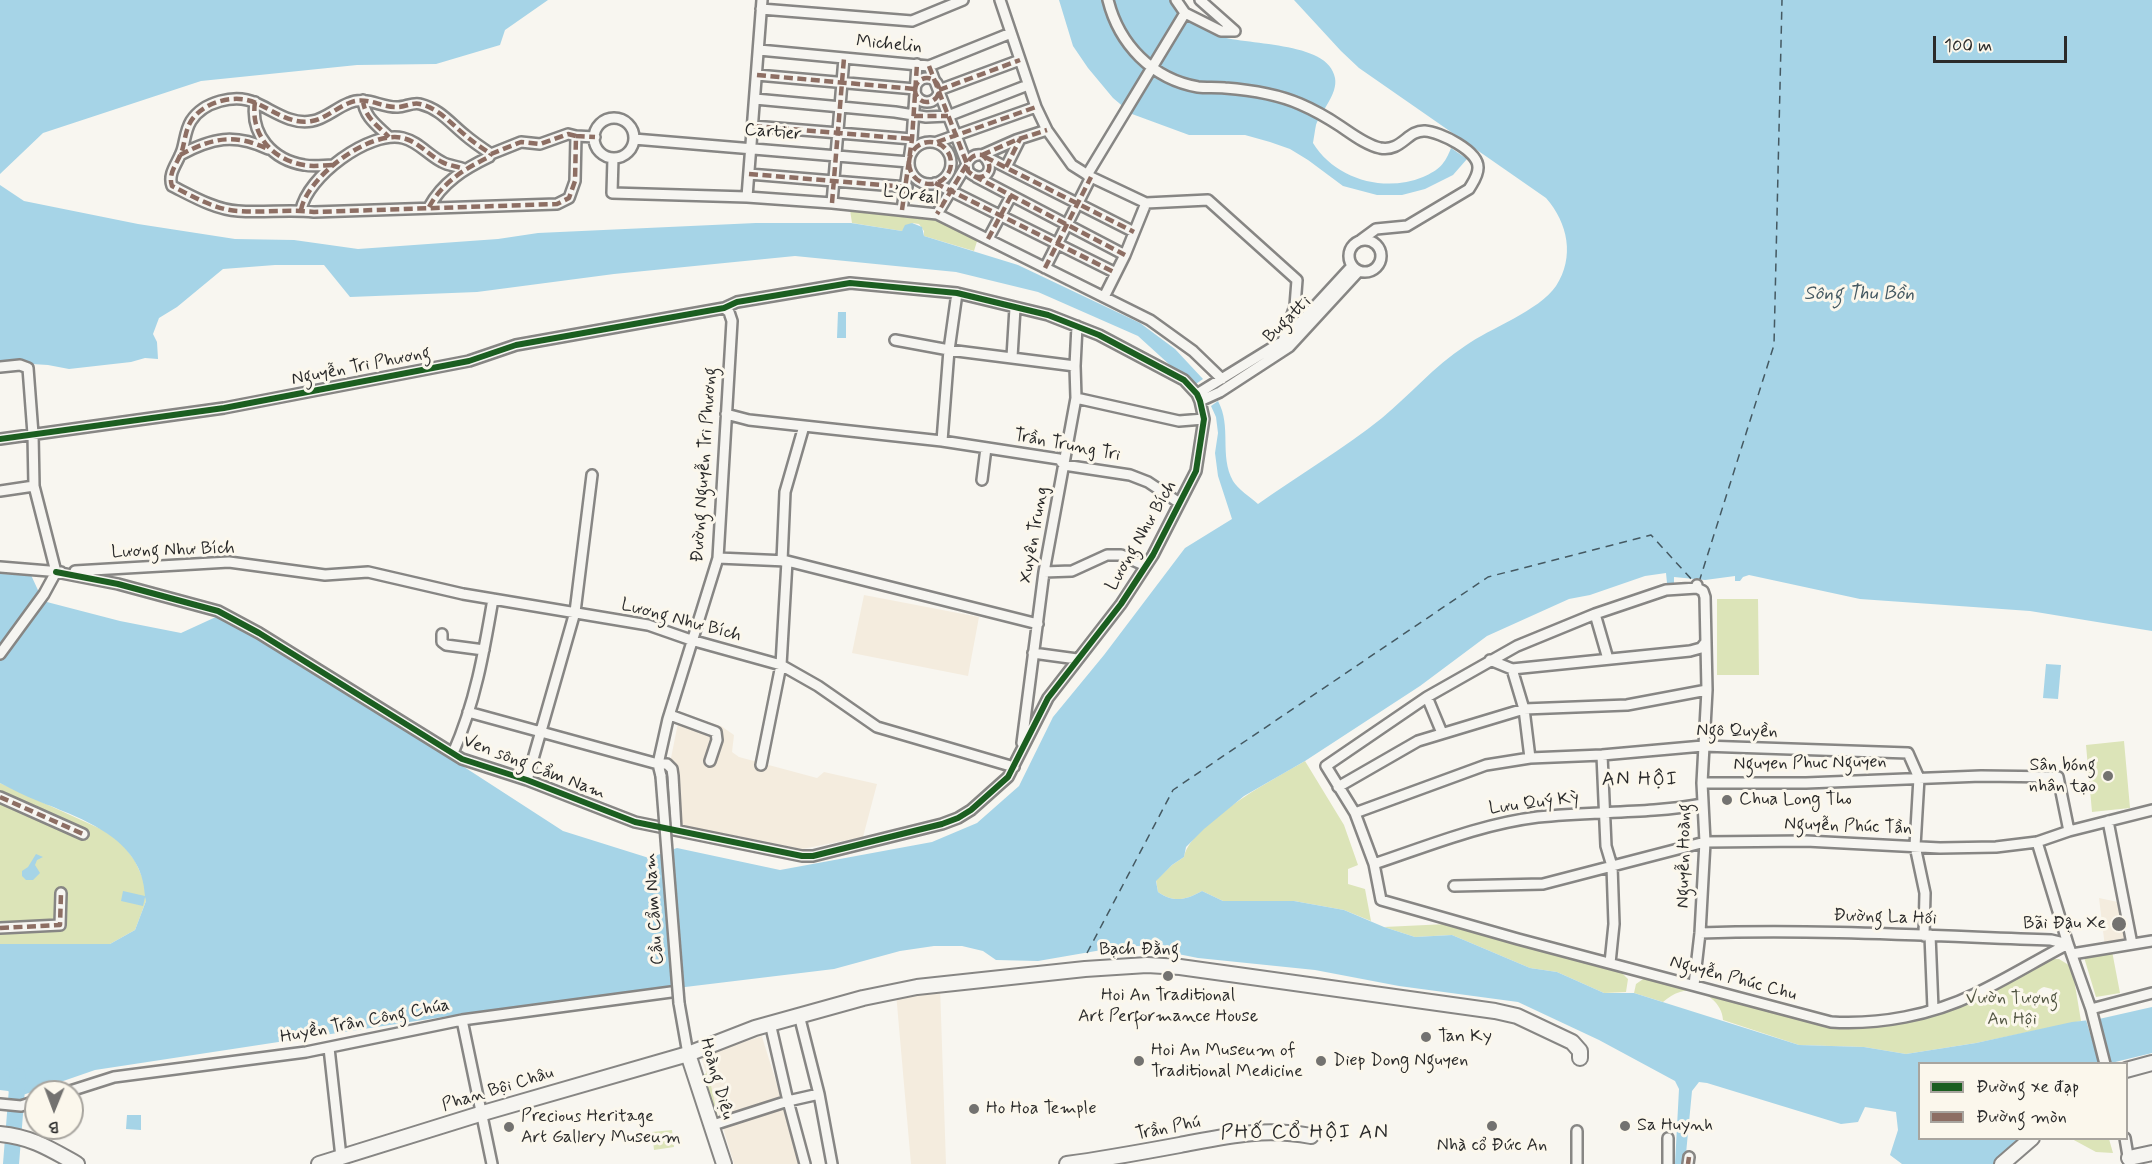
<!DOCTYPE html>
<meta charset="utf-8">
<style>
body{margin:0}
#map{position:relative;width:2152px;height:1164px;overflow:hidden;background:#f8f6f0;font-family:Mynerve,sans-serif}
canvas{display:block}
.legend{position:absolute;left:1918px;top:1062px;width:210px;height:78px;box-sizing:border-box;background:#fbf7ec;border:2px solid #a8a59f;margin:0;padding:8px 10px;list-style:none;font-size:18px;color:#2b2b2b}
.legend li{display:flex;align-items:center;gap:12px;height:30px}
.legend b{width:30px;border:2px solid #a8a59f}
.north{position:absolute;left:24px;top:1080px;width:60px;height:60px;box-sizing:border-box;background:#fbf7ec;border:2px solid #a8a59f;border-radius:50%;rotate:181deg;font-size:16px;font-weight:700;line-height:24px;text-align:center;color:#2b2b2b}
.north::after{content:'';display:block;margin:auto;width:21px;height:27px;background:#737270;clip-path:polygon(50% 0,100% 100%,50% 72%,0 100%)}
.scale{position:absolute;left:1933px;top:36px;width:134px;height:27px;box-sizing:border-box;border:3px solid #2b2b2b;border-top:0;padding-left:8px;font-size:18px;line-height:21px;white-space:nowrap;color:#2b2b2b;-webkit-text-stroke:4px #fbf7ec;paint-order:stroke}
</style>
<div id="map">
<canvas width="2152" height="1164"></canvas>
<ul class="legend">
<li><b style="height:8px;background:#1b5e20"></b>Đường xe đạp</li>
<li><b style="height:8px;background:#8d6e63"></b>Đường mòn</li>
</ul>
<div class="north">B</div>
<div class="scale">100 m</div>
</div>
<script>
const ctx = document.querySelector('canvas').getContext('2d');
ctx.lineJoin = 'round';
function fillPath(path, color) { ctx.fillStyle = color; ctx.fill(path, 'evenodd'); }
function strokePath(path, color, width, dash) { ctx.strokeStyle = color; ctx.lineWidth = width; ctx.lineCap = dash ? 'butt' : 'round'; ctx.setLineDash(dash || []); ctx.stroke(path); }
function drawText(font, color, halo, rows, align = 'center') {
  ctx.font = font + ' Mynerve,sans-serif'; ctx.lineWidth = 6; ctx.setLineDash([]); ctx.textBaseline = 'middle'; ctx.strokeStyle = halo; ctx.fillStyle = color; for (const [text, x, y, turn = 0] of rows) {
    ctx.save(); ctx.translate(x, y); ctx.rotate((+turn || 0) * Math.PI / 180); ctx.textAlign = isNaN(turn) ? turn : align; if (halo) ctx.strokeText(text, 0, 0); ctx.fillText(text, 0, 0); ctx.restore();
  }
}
const built = new Path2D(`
 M864 595 979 617 968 676 852 653Z
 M680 713 721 726 734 735 732 752 739 757 817 778 824 772 877 784 863 837 802 849 676 824 668 787 666 763 671 758Z
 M2099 898 2132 905 2137 943 2105 947Z
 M940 986 946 1164H911L896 993Z
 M762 1036 763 1040 802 1164H734L701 1056Z`);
const green = new Path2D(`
 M850 210 938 218 978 238 974 251 924 236V231L919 224 912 223 902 231 852 223Z
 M1717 599H1758L1759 675H1717Z
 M2124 741 2130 808 2092 812 2086 745Z
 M1305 761 1344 825 1358 865 1348 869V884L1365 889 1371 921 1344 910 1294 901H1223L1202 891C1186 900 1174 903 1158 892L1156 880 1172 865 1184 857C1192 822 1274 779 1305 761Z
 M0 783 103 830 122 843 135 861 144 881 146 901 135 930 110 944H0Z
 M1447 924 1622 973 1628 979 1626 992 1604 993 1557 972 1530 968 1452 935 1415 937 1384 927Z
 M2112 951 2120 993 2096 997 2083 954Z
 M2051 959H2059L2072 967 2081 1021 1976 1043 1906 1054 1864 1047 1799 1045 1723 1020C1722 1000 1699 986 1680 992 1673 994 1668 998 1663 1002L1634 993 1636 984 1646 977 1842 1026 1950 1009 1990 993 2040 963ZM2044 987 2052 989 2056 999H2037C2035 993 2038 989 2044 987Z
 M708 1072 720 1126 715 1127 699 1078Z
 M672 1130 674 1147 654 1150 652 1132Z
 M2072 1139H2109L2113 1153 2096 1152Z`);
const water = new Path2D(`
 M0 0H548L505 30 500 45 436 64 357 65 201 81 43 133 0 174Z
 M1059 0H1169C1181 16 1197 28 1216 35 1243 46 1329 40 1335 78 1338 94 1321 111 1316 125 1315 130 1314 137 1313 143 1335 179 1384 193 1423 177 1439 170 1445 164 1451 148L1467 159 1453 175 1425 189 1402 195H1377L1343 186 1308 160 1290 149 1270 142 1245 135H1189L1132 114 1113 98 1088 68 1073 46Z
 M1294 0H2152V631L2030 611 1860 599 1749 575 1743 577 1740 581H1735V576L1705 580 1674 577V583H1667L1666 573 1645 576 1590 595 1569 599 1487 636 1420 686 1305 761 1244 796 1204 829 1186 847 1184 857 1172 865 1156 881 1158 892C1174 903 1186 900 1202 891L1223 901H1294L1344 910 1384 927 1415 937 1452 935 1530 968 1557 972 1604 993H1634L1799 1045 1864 1047 1906 1054 1976 1043 2072 1022 2099 1019 2152 1007V1053L2107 1064H1920V1138L2023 1139 2006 1156 1994 1164H1902L1890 1155 1898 1130 1896 1112 1865 1107 1858 1122 1841 1124 1707 1083 1699 1082 1692 1091 1685 1164H1675L1679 1089 1675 1081 1599 1040 1518 1002 1399 986 1315 970 1198 958 1138 946 1119 947 1038 961 996 960 983 951 962 946H934L900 951 834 969 462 1014 95 1070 20 1096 16 1097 8 1091 0 1090V944H110L135 930 146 901 145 897 143 906 121 901 123 891 145 896C143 838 82 819 38 801 25 796 12 789 0 783V574L31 575 43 601 120 621 181 633 218 616 304 664 397 726 458 763 563 831 649 858 677 848 780 870 932 842 977 823 1019 786 1053 717 1104 655 1185 548 1232 519 1218 476 1215 453 1218 433 1216 417 1211 406 1218 401C1232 427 1219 455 1233 481 1238 489 1250 497 1258 504 1299 475 1343 449 1382 418 1410 395 1434 366 1465 346 1490 328 1539 311 1556 286 1575 257 1568 223 1546 198L1359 68 1341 51Z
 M0 185 24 201 138 224 235 239 294 240 358 249 498 239 538 233 756 223H851L902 231 905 225 912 223 922 227 924 236 1018 265 1140 323 1175 349 1203 379 1193 386 1138 336 1038 292 956 272 795 256 614 274 477 292 350 297 324 265H275L223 269 177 307 159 318 153 334 157 342 158 359 145 358 131 362 69 369 48 365 0 362Z
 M838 312H846V338H837Z
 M2046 664 2061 665 2058 699 2043 698Z
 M36 854 43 857 37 860 35 865 40 873 33 880H26L22 876V871L28 867Z
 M127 1115H141V1130L126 1129Z`);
const pier = new Path2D(`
 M2097 1016 2111 1063H2099L2086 1020Z`);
const river = new Path2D(`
 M11 1164 18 1076`);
const ferry = new Path2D(`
 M1699 582 1774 345 1782 0
 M1087 953 1173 790 1488 577 1651 535 1694 582`);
const street = new Path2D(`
 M1000 0 1036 107 1047 130 1072 165 1091 177 1146 203 1208 200 1297 280 1295 306 1283 341
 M1108 0C1119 44 1152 79 1198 87 1206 88 1216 87 1225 88 1251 90 1277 94 1300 104 1314 110 1328 118 1340 126 1352 134 1366 145 1380 148 1402 152 1407 130 1425 131 1440 132 1479 151 1478 168 1478 176 1473 182 1469 189L1407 226 1376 229 1361 240
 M1176 0 1185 13 1221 31H1235L1200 0
 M761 9 912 21 963 0
 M759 50 929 66 1011 33
 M929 66 967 164 968 171C983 187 999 167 982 155 975 154 970 157 967 164L937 214
 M757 75 915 89
 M915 90a12 12 0 1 1 24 0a12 12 0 1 1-24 0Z
 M939 90 1020 60
 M755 99 895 112 926 117 948 116 1028 85
 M363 100C364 117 378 126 389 137
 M255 102C250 135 273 160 304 165 314 167 324 165 333 165
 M594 138a20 20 0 1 1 40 0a20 20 0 1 1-40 0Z
 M753 126 912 139
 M576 136 568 134 540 144 521 142 491 154C482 148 473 142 465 135 450 123 440 109 420 104 413 102 405 107 398 107 381 108 366 95 349 103 336 108 325 119 312 121 291 125 274 111 256 103 235 93 203 102 191 121 186 129 185 139 183 147 180 161 167 172 172 186 192 196 216 210 238 211 264 213 289 209 314 212L557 204 569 198 575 181 576 136 595 137
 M634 139 909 162
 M909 163a21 21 0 1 1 42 0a21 21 0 1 1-42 0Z
 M937 142 1036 107
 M180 155C212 138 234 133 268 149
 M982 155 1016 140 1047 130
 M984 156 1134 232
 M613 158 612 193 747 197 832 203 937 214 1150 320 1193 351 1222 379
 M1006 167 1020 139
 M749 174 907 187
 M1087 175 1185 13
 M976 177 1125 255
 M935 183 1116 273
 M747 197 762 0
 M832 203 844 58
 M429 207C443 182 464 169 489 157L491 154
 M301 210C307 177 369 130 403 138 419 142 428 155 442 162 449 166 457 166 464 169
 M902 210 912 139 917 64
 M988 239 1011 196
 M1349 256a16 16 0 1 1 32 0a16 16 0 1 1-32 0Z
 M1045 268 1091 177
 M1104 297 1125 255 1146 203
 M895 340 949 350 1075 366
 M1012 357 1015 308
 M0 367 20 365 28 368 33 434 34 486 56 572
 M1197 394 1283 341 1352 266
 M1076 398 1179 421 1204 419
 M1200 401 1220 392 1289 347 1359 271
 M726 414 749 420 942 441 1059 459 1064 465 1130 475 1148 482 1178 502
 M0 439 224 408 469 361 516 345 724 308 737 302 850 283 957 293 1048 315 1099 335 1184 380 1197 394 1200 401 1204 419 1196 471 1153 555 1121 604 1048 698 1008 777 971 810 958 818 942 824 813 856H802L635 822 527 780 462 759 259 633 218 611 118 584 56 572
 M942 441 949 350 957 293
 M982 480 986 448
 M0 491 34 486
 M718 558 787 561 1038 624
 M782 561 785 492 804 426
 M0 567 61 572
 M75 571 229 562 325 575 368 572 463 594 648 625 691 640 781 665 818 686 877 727 1014 767
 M1044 572 1072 571 1107 555H1121L1144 565
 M1697 585V588L1666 590 1595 614 1517 646 1427 697 1326 766 1355 813 1374 864 1381 900 1518 939 1831 1022C1879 1025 1932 1015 1975 994 2007 979 2037 960 2068 944
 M1595 614 1608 659
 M442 634V642L446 645 484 650
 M1033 653 1077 659
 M0 654 44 594 56 572
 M1490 660 1512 669 1690 651 1701 648 1705 643
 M1512 669 1524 709 1530 758
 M1427 697 1442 733
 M468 712 658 764H667L672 769 673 776 676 830
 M670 715 716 732 717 740 710 761
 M1022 743 1044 572 1076 398 1075 366 1077 326
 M453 753C475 704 484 652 493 599
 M1602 755 1606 846 1612 866 1614 924 1610 963
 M761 765 781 665 787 561
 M661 776 658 764 668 719 718 558 732 321 729 312 724 308
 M527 780 575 612 592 475
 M1702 783H1806L1981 776 2058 777 2069 831
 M1338 787 1418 741 1524 709 1627 705 1707 690
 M0 797 83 834
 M1355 813 1486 765 1530 758 1602 755 1703 746 1908 753 1919 778 1915 846 1925 893 1924 936
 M2108 821 2132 944
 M2037 842 2068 944 2091 1009 2105 1064
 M1374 864C1428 846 1481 824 1538 817 1593 811 1648 814 1703 804
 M1454 886 1543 884 1705 842 1806 841 1940 848 1996 847 2037 842 2069 831 2152 810
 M0 928 60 925 61 893
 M1700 933C1817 929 1935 936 2051 940L2068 944
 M1930 935 1933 1009
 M2072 954 2152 941
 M1694 985 1700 933 1705 842 1702 783 1707 690 1705 597 1703 591 1697 588
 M679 1003 688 1054
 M2091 1009 2152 993
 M799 1015 819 1094 832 1164
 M462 1020 492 1164
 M770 1023 788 1101 819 1094
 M329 1048 341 1157
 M67 1092 114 1077 306 1052 462 1020 671 992
 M0 1104 21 1106 36 1101
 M710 1126 788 1101 805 1164
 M2125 1138 2129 1162
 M1577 1164V1131
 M1668 1164V1138
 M1688 1164 1689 1157`);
const secondary = new Path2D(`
 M688 1054 724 1164
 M2126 1070 2152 1063
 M0 1134C32 1137 50 1149 77 1164
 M2129 1158 2152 1153
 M319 1164 483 1113 688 1054 755 1028 863 998 917 987 1085 969 1147 965 1180 967 1495 1011 1517 1016 1572 1042 1580 1051V1058
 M1067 1164C1104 1159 1142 1152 1180 1145 1227 1136 1263 1127 1311 1136
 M2002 1164 2032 1138`);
const streetBridge = new Path2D(`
 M661 776 679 1003`);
const quiet = new Path2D(`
 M929 66 967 164 968 171C983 187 999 167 982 155 975 154 970 157 967 164L937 214
 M757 75 915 89
 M915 90a12 12 0 1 1 24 0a12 12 0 1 1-24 0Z
 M939 90 1020 60
 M363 100C364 117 378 126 389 137
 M255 102C250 135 273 160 304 165 314 167 324 165 333 165
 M914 116H948
 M753 126 912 139
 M576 136 568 134 540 144 521 142 491 154C482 148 473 142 465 135 450 123 440 109 420 104 413 102 405 107 398 107 381 108 366 95 349 103 336 108 325 119 312 121 291 125 274 111 256 103 235 93 203 102 191 121 186 129 185 139 183 147 180 161 167 172 172 186 192 196 216 210 238 211 264 213 289 209 314 212L557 204 569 198 575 181 576 136 595 137
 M909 163a21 21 0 1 1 42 0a21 21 0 1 1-42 0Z
 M937 142 1036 107
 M180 155C212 138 234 133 268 149
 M982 155 1016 140 1047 130
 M985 157 1134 232
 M1006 167 1020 139
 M749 174 907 187
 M974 176 1125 255
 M935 183 1116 273
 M832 203 844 58
 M429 207C443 182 464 169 489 157L491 154
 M301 210C307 177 369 130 403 138 419 142 428 155 442 162 449 166 457 166 464 169
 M902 210 912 139 917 64
 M988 239 1011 196
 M1045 268 1091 177
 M0 797 83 834
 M0 928 60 925 61 893
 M1688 1164 1689 1157`);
const cycleway = new Path2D(`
 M0 439 224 408 469 361 516 345 724 308 737 302 850 283 957 293 1048 315 1099 335 1184 380 1197 394 1200 401 1204 419 1196 471 1153 555 1121 604 1048 698 1008 777 971 810 958 818 942 824 813 856H802L635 822 527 780 462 759 259 633 218 611 118 584 56 572`);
const markers = [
 [2108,776,6,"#737270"],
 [1727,800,6,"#737270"],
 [2119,924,8,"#737270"],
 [1168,976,6,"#737270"],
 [1426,1037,6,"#737270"],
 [1139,1061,6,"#737270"],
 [1321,1061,6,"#737270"],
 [974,1109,6,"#737270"],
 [1492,1126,6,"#737270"],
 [1625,1126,6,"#737270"],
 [509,1127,6,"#737270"]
];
const streetNames = [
 ["Michelin",889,45,5],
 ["Cartier",773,133,5],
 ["L’Oréal",911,196,8],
 ["Bugatti",1288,320,-44],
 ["Nguyễn Tri Phương",361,367,-11],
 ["Trần Trung Tri",1067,446,11],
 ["Đường Nguyễn Tri Phương",705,465,-86],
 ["Xuyên Trung",1035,535,-80],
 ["Lương Như Bích",1142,536,-60],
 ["Lương Như Bích",173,551,-2],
 ["Lương Như Bích",681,621,15],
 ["Ngô Quyền",1737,732,1],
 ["Nguyen Phuc Nguyen",1810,764,-1],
 ["Ven sông Cẩm Nam",534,768,21],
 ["Lưu Quý Kỳ",1534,804,-7],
 ["Nguyễn Phúc Tần",1848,827,2],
 ["Nguyễn Hoàng",1685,856,-89],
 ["Cầu Cẩm Nam",655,909,-94],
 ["Đường La Hối",1885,918,2],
 ["Bạch Đằng",1139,950],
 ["Nguyễn Phúc Chu",1733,979,15],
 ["Huyền Trân Công Chúa",365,1022,-11],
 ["Hoàng Diệu",716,1079,74],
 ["Phan Bội Châu",498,1090,-17],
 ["Trần Phú",1168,1129,-11]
];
const poiNames = [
 ["Sân bóng",2096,766,"right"],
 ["nhân tạo",2096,787,"right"],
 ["Chua Long Tho",1739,800],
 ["Bãi Đậu Xe",2106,924,"right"],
 ["Hoi An Traditional",1168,996,"center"],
 ["Art Performance House",1168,1017,"center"],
 ["Tan Ky",1438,1037],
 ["Hoi An Museum of",1151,1051],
 ["Traditional Medicine",1151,1072],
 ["Diep Dong Nguyen",1333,1061],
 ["Ho Hoa Temple",986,1109],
 ["Precious Heritage",521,1117],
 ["Art Gallery Museum",521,1138],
 ["Sa Huynh",1637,1126],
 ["Nhà cổ Đức An",1492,1146,"center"]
];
const parkNames = [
 ["Vườn Tượng",2012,999],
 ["An Hội",2012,1020]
];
const waterNames = [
 ["Sông Thu Bồn",1859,295]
];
const neighbourhoodNames = [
 ["AN HỘI",1640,781]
];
const quarterNames = [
 ["PHỐ CỔ HỘI AN",1305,1134]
];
fillPath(built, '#f4ecde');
fillPath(green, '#dce4b8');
fillPath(water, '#a6d4e7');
fillPath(pier, '#f8f6f0');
strokePath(river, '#a6d4e7', 16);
strokePath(ferry, '#455962', 1.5, [8, 6]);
strokePath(street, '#878684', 14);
strokePath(secondary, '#878684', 18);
strokePath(street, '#f6f5f1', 9);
strokePath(secondary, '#f6f5f1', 14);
strokePath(streetBridge, '#878684', 14, []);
strokePath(streetBridge, '#f6f5f1', 9);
strokePath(quiet, '#8d6e63', 4.5, [9, 4.5]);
strokePath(cycleway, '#1b5e20', 6);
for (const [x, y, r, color] of markers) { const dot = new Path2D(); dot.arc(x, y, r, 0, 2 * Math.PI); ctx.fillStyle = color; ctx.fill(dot); strokePath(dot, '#fbf7ec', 2); }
drawText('18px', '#2b2b2b', '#fbf7ec', streetNames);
drawText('18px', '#2b2b2b', '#fbf7ec', poiNames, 'left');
drawText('18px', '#525643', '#fbf7ec', parkNames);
drawText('italic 20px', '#455962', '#fbf7ec', waterNames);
ctx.letterSpacing = '1.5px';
drawText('20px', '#2b2b2b', '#fbf7ec', neighbourhoodNames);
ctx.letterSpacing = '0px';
ctx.letterSpacing = '1.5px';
drawText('21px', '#2b2b2b', '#fbf7ec', quarterNames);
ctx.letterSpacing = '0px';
</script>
